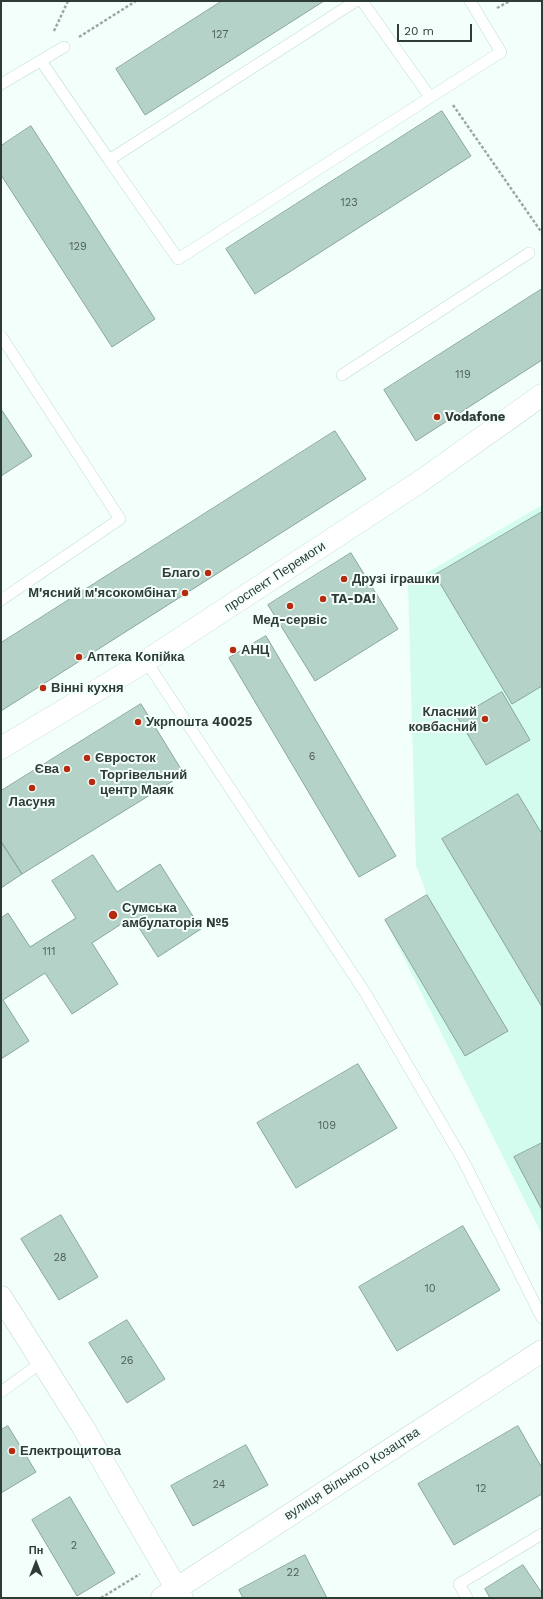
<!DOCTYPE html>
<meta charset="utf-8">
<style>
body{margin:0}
#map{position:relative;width:543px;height:1599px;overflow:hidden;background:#f3fffa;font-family:"Work Sans",sans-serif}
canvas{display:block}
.frame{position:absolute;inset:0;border:2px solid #2f3b36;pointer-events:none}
.north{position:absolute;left:16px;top:1543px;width:40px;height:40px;-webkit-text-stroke:3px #f3fffa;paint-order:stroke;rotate:0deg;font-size:11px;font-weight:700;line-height:16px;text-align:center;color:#2f3b36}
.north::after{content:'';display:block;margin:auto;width:14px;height:18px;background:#2f3b36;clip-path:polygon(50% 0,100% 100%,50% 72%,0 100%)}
.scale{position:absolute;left:397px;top:24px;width:75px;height:18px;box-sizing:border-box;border:2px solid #2f3b36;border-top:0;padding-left:5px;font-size:12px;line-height:14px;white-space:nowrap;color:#2f3b36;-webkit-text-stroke:3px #f3fffa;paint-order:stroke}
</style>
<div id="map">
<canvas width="543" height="1599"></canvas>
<div class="frame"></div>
<div class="north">Пн</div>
<div class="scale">20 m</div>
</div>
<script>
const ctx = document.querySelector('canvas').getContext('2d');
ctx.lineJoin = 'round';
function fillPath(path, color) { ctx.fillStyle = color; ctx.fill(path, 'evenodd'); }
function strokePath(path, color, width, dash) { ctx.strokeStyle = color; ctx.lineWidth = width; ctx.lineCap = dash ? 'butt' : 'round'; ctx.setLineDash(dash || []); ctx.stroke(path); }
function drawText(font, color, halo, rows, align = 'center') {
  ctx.font = font + ' "Work Sans",sans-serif'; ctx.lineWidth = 4; ctx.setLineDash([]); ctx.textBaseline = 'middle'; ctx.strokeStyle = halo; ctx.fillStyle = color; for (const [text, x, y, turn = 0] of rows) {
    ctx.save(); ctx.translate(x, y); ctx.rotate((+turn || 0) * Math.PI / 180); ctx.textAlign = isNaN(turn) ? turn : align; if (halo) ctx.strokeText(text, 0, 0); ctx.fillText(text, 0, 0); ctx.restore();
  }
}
const built = new Path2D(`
 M542 505V1235L385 920 427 895 416 865 408 584Z`);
const building = new Path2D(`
 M222 1H324L145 115 116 69Z
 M442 111 471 156 255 294 226 249Z
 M31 126 155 319 112 347 1 175V146Z
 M542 289V360L416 441 384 390Z
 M1 409 32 456 1 476Z
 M335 431 366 479 1 711V643Z
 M542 512V686L512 704 435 575Z
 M351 553 398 629 315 681 268 605Z
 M266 636 396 856 359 877 229 658Z
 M502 692 530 740 486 765 458 718Z
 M141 704 184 774 22 874 1 841V791Z
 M518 794 542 834V1007L442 839Z
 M1 842 22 874 1 888Z
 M93 855 117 892 160 864 201 929 158 957 132 917 92 943 118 984 72 1014 45 973 3 1000 29 1041 1 1059V918L8 913 30 947 76 918 52 881Z
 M427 895 508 1031 465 1056 385 920Z
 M358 1064 397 1128 296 1188 257 1123Z
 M542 1143V1210L514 1157Z
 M61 1215 98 1277 59 1300 21 1239Z
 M463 1226 500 1290 397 1351 359 1287Z
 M127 1320 165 1379 127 1403 89 1343Z
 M8 1426 36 1472 1 1493V1430Z
 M518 1426 542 1468V1494L454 1545 418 1484Z
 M246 1445 268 1485 193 1526 171 1486Z
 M70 1497 115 1573 77 1596 32 1520Z
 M305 1555 327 1598H243L239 1590Z
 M523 1565 542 1593V1598H490L485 1589Z`);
const path = new Path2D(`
 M497 8 510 1
 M54 31 68 1
 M79 37 136 1
 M453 105 542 233
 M101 1598 140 1574`);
const lane = new Path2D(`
 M356 1 109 160 178 259 501 52 470 1
 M362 1 430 97
 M41 61 109 160
 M1 84 64 47
 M1 336 120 519 1 600
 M342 375 529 253
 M146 661 366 994 464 1162 542 1318
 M1 1392 42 1362
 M467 1598 459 1584 542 1534`);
const street = new Path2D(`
 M1 748 146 661 421 481 542 395
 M1 1297 83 1427 182 1598
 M162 1598 542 1351`);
const markers = [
 [437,417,4,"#b62a0f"],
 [208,573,4,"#b62a0f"],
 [344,579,4,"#b62a0f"],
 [185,593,4,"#b62a0f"],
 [323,599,4,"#b62a0f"],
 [290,606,4,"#b62a0f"],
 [233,650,4,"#b62a0f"],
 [79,657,4,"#b62a0f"],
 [43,688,4,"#b62a0f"],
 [485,719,4,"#b62a0f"],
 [138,722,4,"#b62a0f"],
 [87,758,4,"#b62a0f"],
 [67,769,4,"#b62a0f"],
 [92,782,4,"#b62a0f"],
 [32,788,4,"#b62a0f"],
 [113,915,5,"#b62a0f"],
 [12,1451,4,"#b62a0f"]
];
const numberNames = [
 ["127",220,35],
 ["123",349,203],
 ["129",78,247],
 ["119",463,375],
 ["6",312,757],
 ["111",49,952],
 ["109",327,1126],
 ["28",60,1258],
 ["10",430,1289],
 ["26",127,1361],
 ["24",219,1485],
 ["12",481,1489],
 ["2",74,1546],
 ["22",293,1573]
];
const poiNames = [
 ["Vodafone",445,417],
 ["Благо",200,573,"right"],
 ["Друзі іграшки",352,579],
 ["М'ясний м'ясокомбінат",177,593,"right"],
 ["TA-DA!",331,599],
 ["Мед-сервіс",290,620,"center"],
 ["АНЦ",241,650],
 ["Аптека Копійка",87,657],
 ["Вінні кухня",51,688],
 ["Класний",477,712,"right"],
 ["ковбасний",477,727,"right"],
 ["Укрпошта 40025",146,722],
 ["Євросток",95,758],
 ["Єва",59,769,"right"],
 ["Торгівельний",100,775],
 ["центр Маяк",100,790],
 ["Ласуня",32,802,"center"],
 ["Сумська",122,908],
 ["амбулаторія №5",122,923],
 ["Електрощитова",20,1451]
];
const streetNames = [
 ["проспект Перемоги",275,577,-33],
 ["вулиця Вільного Козацтва",352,1474,-33]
];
fillPath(built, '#d4fcee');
fillPath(building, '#b5d2c8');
strokePath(building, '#89a69c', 1);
strokePath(lane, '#bedcd1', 12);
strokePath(street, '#bedcd1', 23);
strokePath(path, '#9ca8a3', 2.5, [3, 2]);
strokePath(lane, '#fff', 11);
strokePath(street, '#fff', 22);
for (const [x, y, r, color] of markers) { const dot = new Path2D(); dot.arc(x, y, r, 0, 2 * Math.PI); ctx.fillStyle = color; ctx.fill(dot); strokePath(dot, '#f3fffa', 1.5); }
drawText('11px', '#50615a', null, numberNames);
drawText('bold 13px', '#2f3b36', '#f3fffa', poiNames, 'left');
drawText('13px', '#2f3b36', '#f3fffa', streetNames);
</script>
